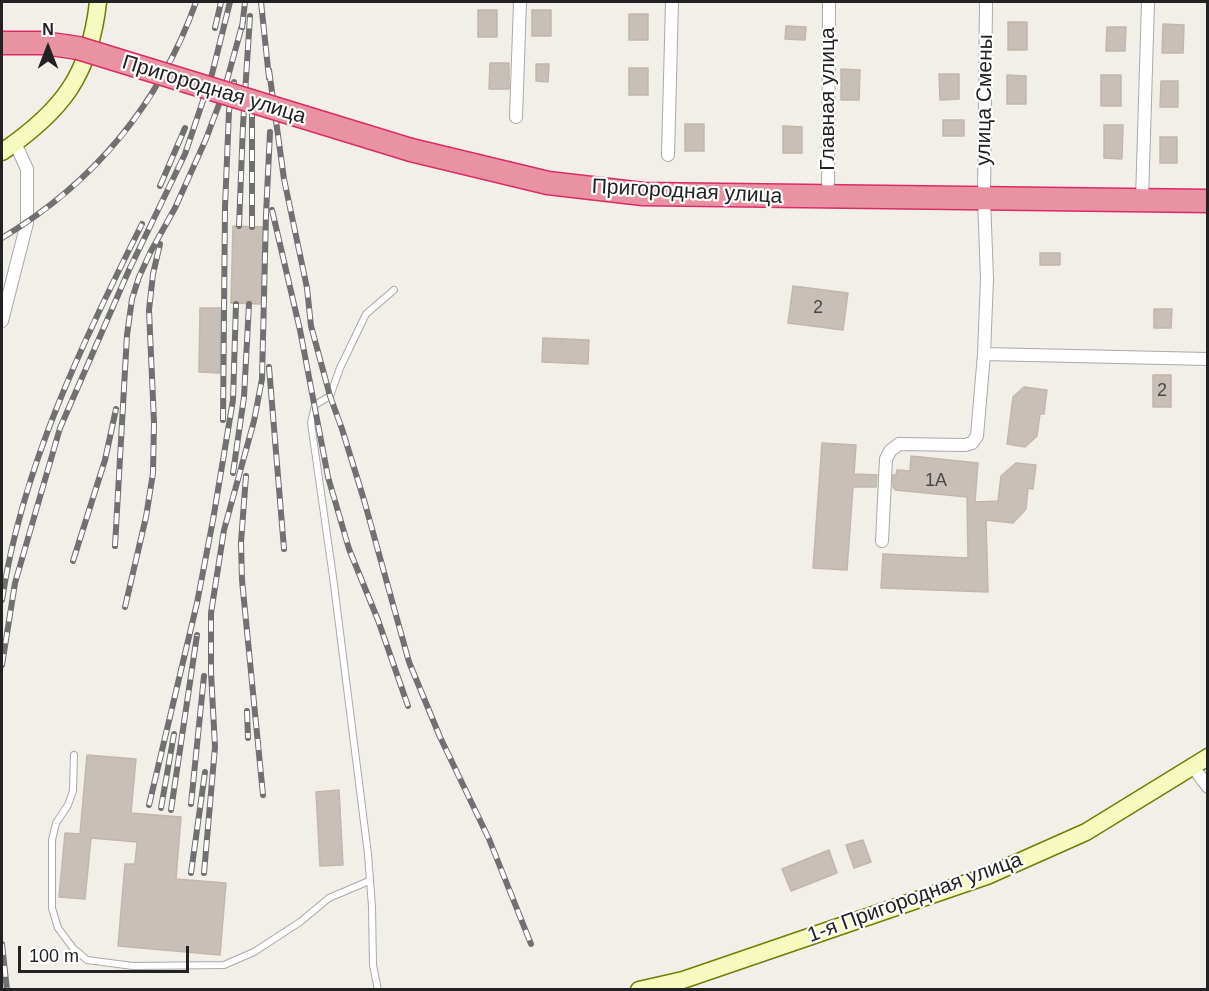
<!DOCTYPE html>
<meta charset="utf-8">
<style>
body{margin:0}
#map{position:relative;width:1209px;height:991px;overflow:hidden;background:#f2efe9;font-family:Helvetica,sans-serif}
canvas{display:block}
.frame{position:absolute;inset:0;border:3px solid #222;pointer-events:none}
.north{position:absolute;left:18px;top:18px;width:60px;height:60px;-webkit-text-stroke:4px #fff;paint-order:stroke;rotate:0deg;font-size:16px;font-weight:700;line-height:24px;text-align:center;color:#222}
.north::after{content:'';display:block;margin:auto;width:21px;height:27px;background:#222;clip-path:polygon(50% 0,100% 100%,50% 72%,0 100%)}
.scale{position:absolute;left:18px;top:946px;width:171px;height:27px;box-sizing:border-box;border:3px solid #222;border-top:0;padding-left:8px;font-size:18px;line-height:21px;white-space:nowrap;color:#222;-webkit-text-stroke:4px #fff;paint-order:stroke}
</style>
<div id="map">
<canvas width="1209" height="991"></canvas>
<div class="frame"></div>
<div class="north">N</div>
<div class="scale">100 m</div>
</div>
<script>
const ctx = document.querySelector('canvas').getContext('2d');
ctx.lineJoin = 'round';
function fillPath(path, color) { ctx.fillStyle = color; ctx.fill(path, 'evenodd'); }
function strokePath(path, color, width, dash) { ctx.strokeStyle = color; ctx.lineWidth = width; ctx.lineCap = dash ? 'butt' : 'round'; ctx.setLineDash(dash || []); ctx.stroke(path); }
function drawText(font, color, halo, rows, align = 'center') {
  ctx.font = font + ' Helvetica,sans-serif'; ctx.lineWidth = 4.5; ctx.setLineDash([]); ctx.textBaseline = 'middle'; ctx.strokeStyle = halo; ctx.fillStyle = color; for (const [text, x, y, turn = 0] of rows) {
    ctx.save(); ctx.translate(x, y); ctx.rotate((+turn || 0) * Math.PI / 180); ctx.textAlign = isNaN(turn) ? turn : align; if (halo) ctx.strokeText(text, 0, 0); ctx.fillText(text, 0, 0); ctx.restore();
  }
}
const building = new Path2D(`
 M478 10H497V37H478Z
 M532 10H551V36H532Z
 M629 14H648V40H629Z
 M1008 22H1027V50H1008Z
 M1163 24 1184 25 1183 53H1162Z
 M786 26 806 27 805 40 785 39Z
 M1107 27H1126L1125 51H1106Z
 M490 63H509V89H489Z
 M536 64H549L548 82 536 81Z
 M629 68H648V95H629Z
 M841 69 860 70 859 100H841Z
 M939 74H959V99L940 100Z
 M1007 75 1026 76V104H1007Z
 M1101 75H1121V106H1101Z
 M1161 81H1178V107H1160Z
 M943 120H964V136H943Z
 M685 124H704V151H685Z
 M1104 125H1123L1122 159 1104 158Z
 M783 126 802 127V153H783Z
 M1160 137H1177V163H1160Z
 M233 226 263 227 261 304 231 303Z
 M1040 253H1060V265H1040Z
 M793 286 848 293 843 330 788 323Z
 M200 308H221L220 373 199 372Z
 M1154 309H1172L1171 328H1154Z
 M543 338 589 340 588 364 542 362Z
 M1153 375H1171V407H1153Z
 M1024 387 1047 390 1044 414H1040L1037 436 1025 447 1007 444 1013 397Z
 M822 443 856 445 854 474 877 475 876 487H853L847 570 813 568Z
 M911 456 978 463 975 502 998 501 1001 476 1016 463 1036 465 1033 489 1028 488 1026 509 1013 523 986 520 988 592 881 588 883 554 968 558 967 497 895 490V488H893V475H896L897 470 910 471Z
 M87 755 136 759 131 813 181 817 176 879 226 883 220 955 118 946 125 864H135L137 842 91 838 85 899 59 897 65 833 80 834Z
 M339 790 343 865 320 866 316 792Z
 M863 840 871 862 854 868 846 845Z
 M829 850 837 873 791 891 782 869Z`);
const lane = new Path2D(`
 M74 755 73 791 68 805 56 823 52 840V908L58 928 73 948 87 960 133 966 224 965 254 952 300 922 329 898 369 881
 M378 990 373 965 372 907 368 854 333 577 311 423 315 405 330 396 340 368 366 314 394 290`);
const street = new Path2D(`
 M986 2 984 198 987 279 984 354 1208 359
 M516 117 520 2
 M668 155 672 2
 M828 197 829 2
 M1142 200 1148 2
 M2 321 27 223V169L15 143
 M882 541 886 459 890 451 899 444 965 445 972 443 977 436 984 354
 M1193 767 1208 787`);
const secondary = new Path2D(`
 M2 152C62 111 90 75 98 2
 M639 990 683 980 987 876 1086 832 1208 757`);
const highway = new Path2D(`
 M2 43H44L78 48
 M411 150 548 183 643 194 1208 201`);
const rail = new Path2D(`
 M261 2 269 78
 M215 28 221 2
 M242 28 245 2
 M269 70 284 179 307 288 311 326 330 396 342 429 364 500 409 662 440 737 489 839 531 944
 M160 186 185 128
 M272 210 300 330 328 477 349 549 378 620 408 706
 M239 226 243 125 250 16
 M252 227V98
 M2 238C95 182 159 105 196 2
 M269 367 284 549
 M223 420 225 207 229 111 234 82
 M233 473 244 397 249 304
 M246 476 241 542 242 580 263 795
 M115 546 127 335 132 299 139 277 151 251 175 208 206 139 224 91 243 22
 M73 561 105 460 116 409
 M2 600C22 467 82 344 142 224
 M125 607 146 517 153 473 154 422 149 310 153 274 160 244
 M2 665 15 583 60 428 129 270 185 154 212 74 230 2
 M247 711 248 738
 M191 804 204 676
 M149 805 197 603 213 520 233 400 236 304
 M161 808 174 734
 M171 810 197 635
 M191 873 205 772
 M204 873 215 747 211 672V613L224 530 254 421 262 379 266 215 270 132
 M2 944 7 990`);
const highwayBridge = new Path2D(`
 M78 48 411 150`);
const numberNames = [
 ["2",818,308],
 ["2",1162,391],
 ["1А",936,481]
];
const streetNames = [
 ["Пригородная улица",214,90,17],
 ["Главная улица",828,99,-90],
 ["улица Смены",985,100,-89],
 ["Пригородная улица",687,192,3],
 ["1-я Пригородная улица",915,898,-20]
];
fillPath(building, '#c7bfb8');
strokePath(building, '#c4b6ab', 1.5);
strokePath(lane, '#a9a9a9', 8);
strokePath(street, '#a9a9a9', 14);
strokePath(secondary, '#707d05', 19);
strokePath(highway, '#dc2a67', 25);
strokePath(lane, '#fff', 6);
strokePath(street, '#fff', 12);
strokePath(secondary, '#f7fabf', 16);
strokePath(highway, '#e892a2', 22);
strokePath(rail, '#707070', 6);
strokePath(rail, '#fff', 4, [11]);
strokePath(highwayBridge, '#dc2a67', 25, []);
strokePath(highwayBridge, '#e892a2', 22);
drawText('18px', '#4b4948', null, numberNames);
drawText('21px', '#222', '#fff', streetNames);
</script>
